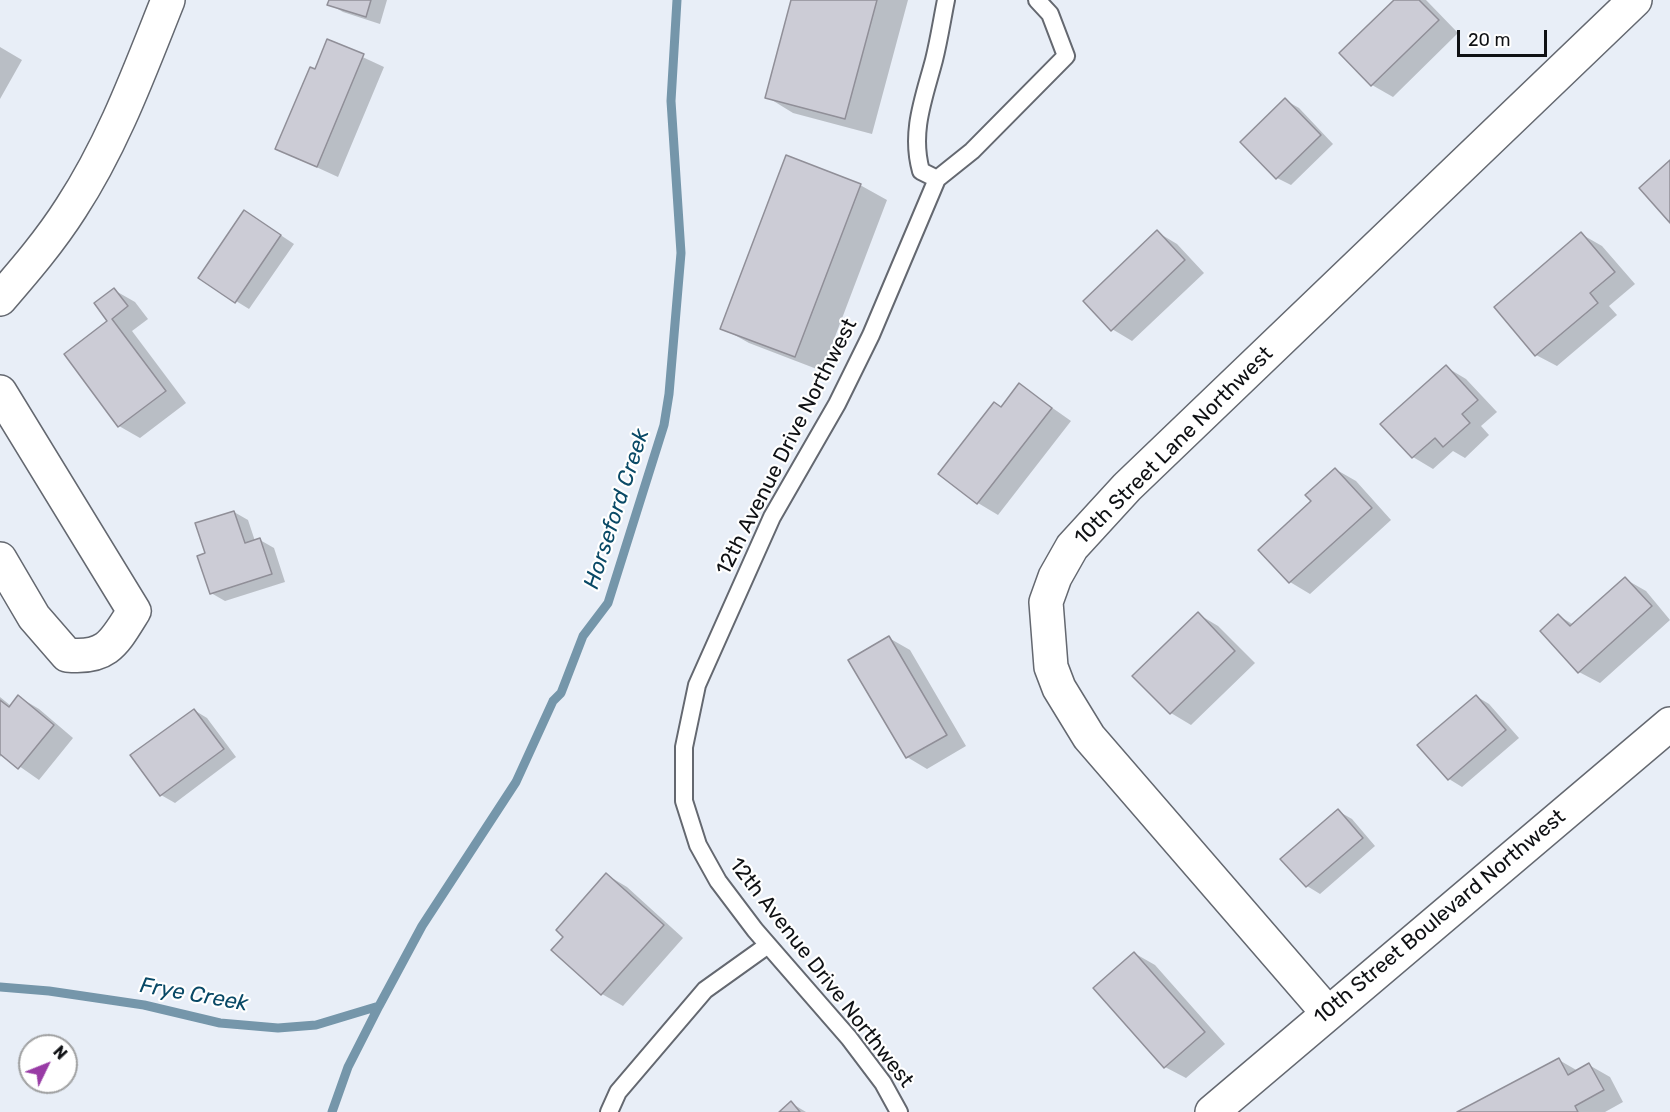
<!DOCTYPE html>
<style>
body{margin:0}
#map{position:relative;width:1670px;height:1112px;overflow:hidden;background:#e8eef7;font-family:Rubik,sans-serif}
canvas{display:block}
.north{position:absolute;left:18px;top:1034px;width:60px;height:60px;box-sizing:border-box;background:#fff;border:2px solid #9fa0a1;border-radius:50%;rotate:47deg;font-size:16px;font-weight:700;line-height:24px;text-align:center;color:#0f1114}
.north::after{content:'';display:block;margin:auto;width:21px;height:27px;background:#983ba5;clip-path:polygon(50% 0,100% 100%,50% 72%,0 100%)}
.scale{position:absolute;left:1457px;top:30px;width:90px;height:27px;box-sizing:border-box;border:3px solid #0f1114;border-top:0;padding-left:8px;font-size:18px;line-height:21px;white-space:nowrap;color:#0f1114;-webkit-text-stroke:4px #fff;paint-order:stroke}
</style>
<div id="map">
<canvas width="1670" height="1112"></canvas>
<div class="north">N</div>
<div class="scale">20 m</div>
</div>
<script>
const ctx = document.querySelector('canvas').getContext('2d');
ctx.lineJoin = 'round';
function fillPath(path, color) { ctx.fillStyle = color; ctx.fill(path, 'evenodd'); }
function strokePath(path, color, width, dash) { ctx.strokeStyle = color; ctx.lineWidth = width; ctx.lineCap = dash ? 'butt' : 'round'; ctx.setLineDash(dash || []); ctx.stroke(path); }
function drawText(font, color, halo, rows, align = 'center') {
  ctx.font = font + ' Rubik,sans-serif'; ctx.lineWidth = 4.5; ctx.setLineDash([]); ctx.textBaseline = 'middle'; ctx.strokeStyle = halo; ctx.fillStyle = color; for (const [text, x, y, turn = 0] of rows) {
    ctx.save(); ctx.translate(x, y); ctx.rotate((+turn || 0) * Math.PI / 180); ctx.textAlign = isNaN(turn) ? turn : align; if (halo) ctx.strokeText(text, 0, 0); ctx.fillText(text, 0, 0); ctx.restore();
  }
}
const shadow = new Path2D(`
 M331 0H387L380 24 343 12 329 4Z
 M793 0H908L872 134 793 113 767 97Z
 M1397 0H1426L1458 33 1393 97 1372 85 1341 53Z
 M328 41 384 67 338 177 277 149Z
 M0 47 22 60 0 99Z
 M1285 100 1299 108 1333 144 1291 185 1277 178Z
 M860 185 887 200 822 371 749 343 722 328Z
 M258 220 294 244 249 309 236 301Z
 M1157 232 1177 244 1204 273 1132 341 1112 329Z
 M1581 234 1602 246 1635 284 1609 306 1617 315 1557 366 1536 355Z
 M114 290 135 302 148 319 132 331 186 403 140 438 119 426 109 322Z
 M1446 367 1466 379 1497 412 1481 426 1489 435 1465 458 1453 451 1433 469 1413 457Z
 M1020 385 1071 421 998 515 978 503 940 474 1002 408Z
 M1335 469 1356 481 1391 520 1310 594 1290 582 1313 501Z
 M234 512 248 520 255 541 260 540 274 548 285 582 225 601 211 593 207 554Z
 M1625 579 1646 591 1670 620 1600 683 1579 672 1559 616 1574 625Z
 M1198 614 1218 626 1255 663 1191 725 1171 713Z
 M889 638 910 650 966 746 927 769 907 757Z
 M1476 696 1489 704 1519 738 1462 787 1449 779Z
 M0 697 11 706 19 697 39 709 73 738 39 780 2 754 0 757Z
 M194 710 207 718 236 757 175 803 161 795Z
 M1338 811 1352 819 1375 846 1320 894 1307 886Z
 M607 875 627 887 683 938 623 1006 602 994 554 950Z
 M1134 953 1155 965 1225 1044 1186 1078 1165 1067Z
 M1559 1060 1578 1071 1589 1065 1610 1077 1623 1102 1605 1112H1461Z
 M791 1103 806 1112H781Z`);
const stream = new Path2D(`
 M0 987 49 991 144 1005 220 1023 278 1028 316 1025 379 1006
 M332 1112 348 1067 379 1006 422 926 516 782 553 701 561 693 583 636 608 603 664 425 669 394 681 253 671 101 677 0`);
const building = new Path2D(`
 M329 0H371L366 17 327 5Z
 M791 0H877L845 119 765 98Z
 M1394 0H1419L1439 20 1371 86 1339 53Z
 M327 39 364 54 317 167 275 149 310 67 315 69Z
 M1285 98 1321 135 1276 179 1240 142Z
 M786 155 861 184 795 357 720 329Z
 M1670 160V223L1639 188Z
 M244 210 281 235 235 303 198 278Z
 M1157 230 1185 260 1111 331 1083 301Z
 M1581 232 1615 272 1590 293 1598 303 1535 356 1494 307Z
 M114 288 128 306 112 319 166 391 118 427 64 354 107 321 94 303Z
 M1446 365 1478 400 1462 414 1470 423 1443 447 1435 438 1412 458 1380 424Z
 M1019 383 1052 408 977 504 938 474 994 402 1001 407Z
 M1335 468 1372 508 1289 583 1258 550 1311 501 1305 495Z
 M234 511 245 543 260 538 272 574 210 594 197 556 205 553 195 523Z
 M1625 577 1652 606 1578 673 1540 631 1558 614 1570 626Z
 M1198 612 1235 651 1170 714 1132 676Z
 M889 636 947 735 906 758 848 660Z
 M18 695 54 725 18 769 0 754V700L9 707Z
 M1476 695 1506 730 1448 780 1417 745Z
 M194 709 224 749 160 796 130 755Z
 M1338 809 1363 838 1306 887 1280 859Z
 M606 873 664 925 601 995 551 950 563 937 556 930Z
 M1134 952 1205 1032 1164 1068 1093 988Z
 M1559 1058 1568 1075 1589 1063 1604 1090 1575 1106 1578 1112H1457Z
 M791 1101 800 1112H779Z`);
const lane = new Path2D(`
 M937 179 921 171C910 132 924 98 934 60 939 40 942 20 946 0
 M609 1112 618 1092 705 990 768 945
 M899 1112 883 1083 849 1038 755 930 718 881 698 845 684 801V747L697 685 772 517 837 404 871 335 937 179 972 151 1066 56 1050 14 1037 0`);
const street = new Path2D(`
 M0 299C25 270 50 241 71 208 113 144 140 70 168 0
 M0 392 134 611C114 643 107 659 67 655L34 617 0 559
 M1327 1012 1089 737 1059 688 1051 667 1046 602 1055 577 1072 547 1127 487 1635 0
 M1212 1112 1670 724`);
const streetNames = [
 ["10th Street Lane Northwest",1174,446,-45],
 ["12th Avenue Drive Northwest",787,447,-63],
 ["10th Street Boulevard Northwest",1440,917,-40],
 ["12th Avenue Drive Northwest",821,973,52]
];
const waterNames = [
 ["Horseford Creek",617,509,-72],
 ["Frye Creek",194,995,10]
];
fillPath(shadow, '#0003');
strokePath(stream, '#7596aa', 9);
fillPath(building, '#ccccd6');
strokePath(building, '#908f98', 1.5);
strokePath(lane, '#646870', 20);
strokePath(street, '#646870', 36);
strokePath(lane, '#fff', 16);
strokePath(street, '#fff', 33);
drawText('21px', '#0f1114', '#fff', streetNames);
drawText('italic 22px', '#094966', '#fff', waterNames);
</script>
